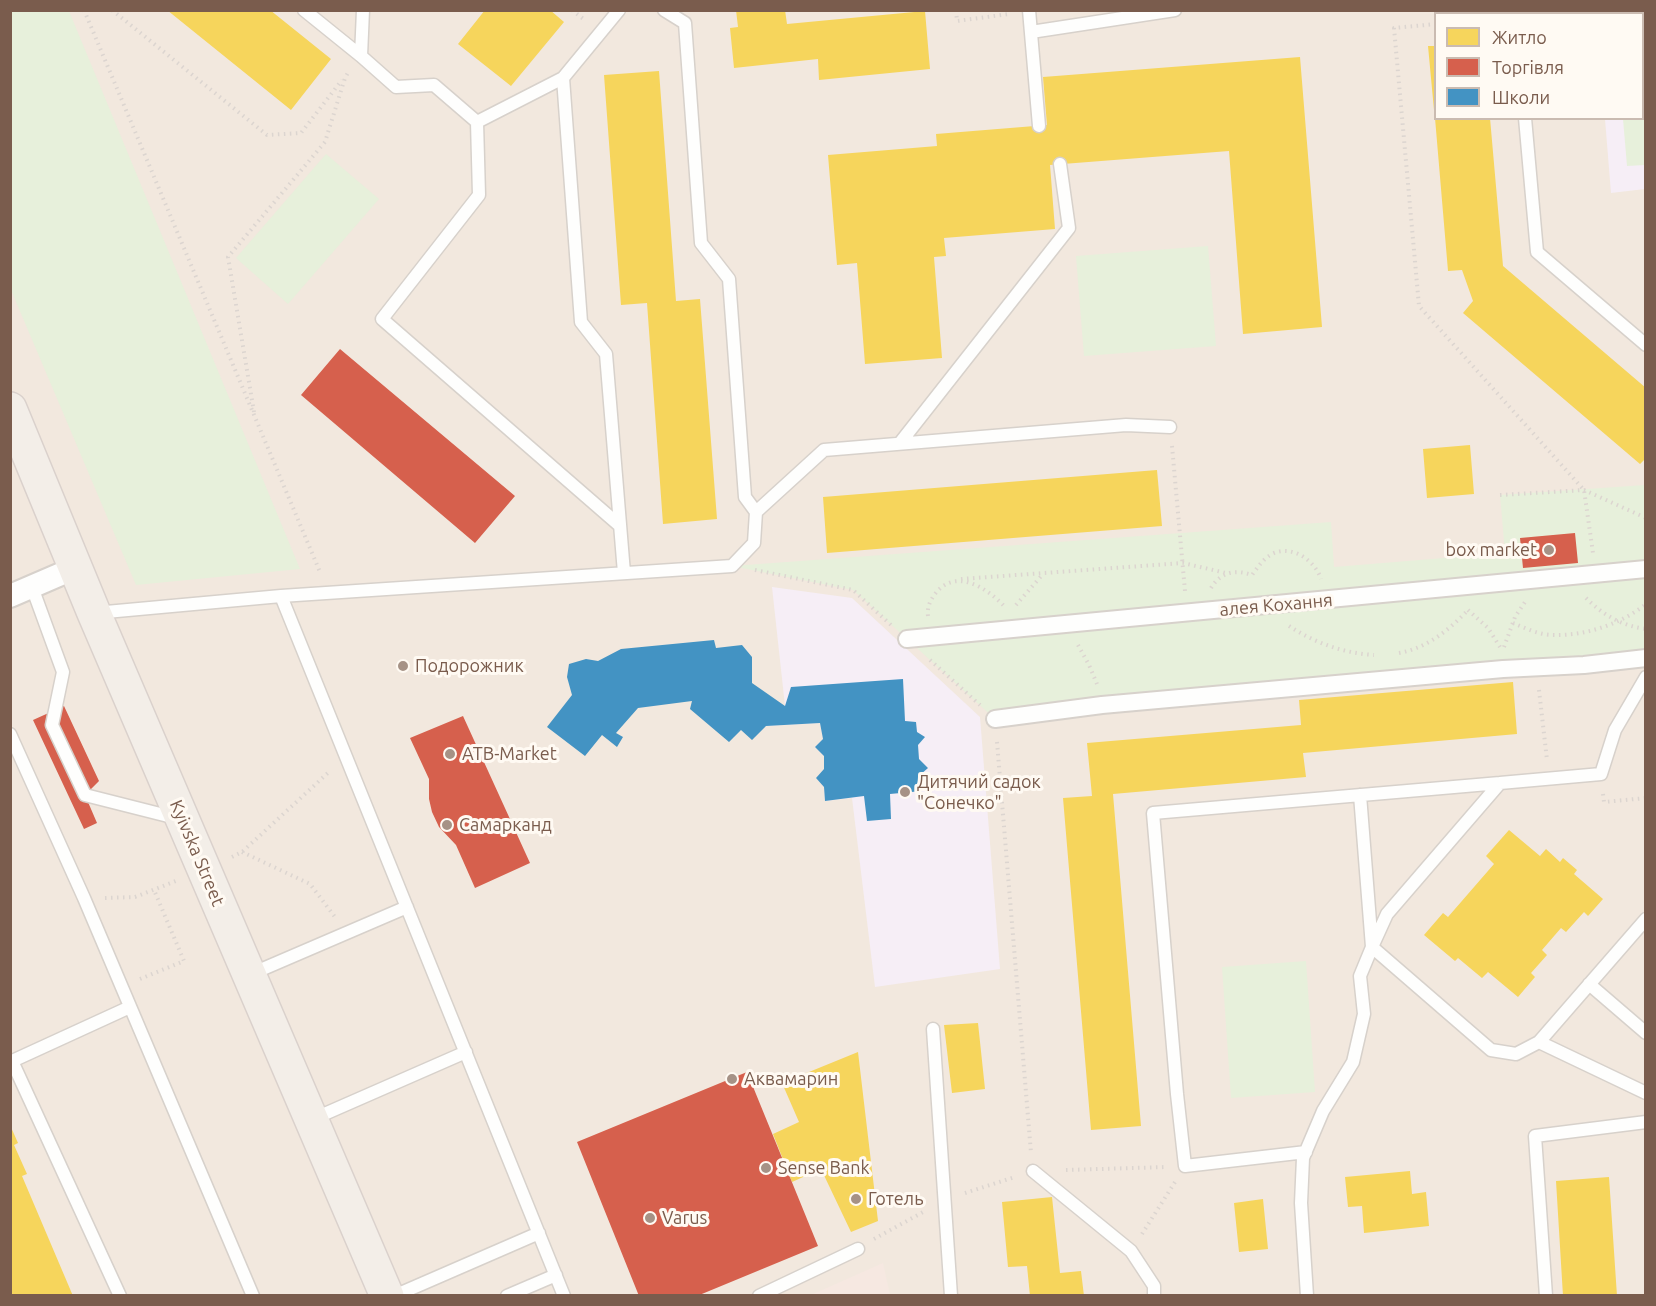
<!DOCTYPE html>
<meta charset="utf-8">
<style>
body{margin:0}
#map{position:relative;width:1656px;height:1306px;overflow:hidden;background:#f9f5f0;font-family:Ubuntu,sans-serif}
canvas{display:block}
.frame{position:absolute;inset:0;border:12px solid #7a5c4d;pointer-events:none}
.legend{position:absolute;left:1434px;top:12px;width:210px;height:108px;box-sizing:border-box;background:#fffaf3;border:2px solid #cabbb1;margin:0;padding:8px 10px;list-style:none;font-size:18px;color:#7a5c4d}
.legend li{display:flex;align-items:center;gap:12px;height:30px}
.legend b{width:30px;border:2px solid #cabbb1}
</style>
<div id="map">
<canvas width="1656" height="1306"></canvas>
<div class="frame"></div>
<ul class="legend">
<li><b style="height:16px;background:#f6d55c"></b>Житло</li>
<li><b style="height:16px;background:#d6604d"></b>Торгівля</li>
<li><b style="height:16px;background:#4393c3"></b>Школи</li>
</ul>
</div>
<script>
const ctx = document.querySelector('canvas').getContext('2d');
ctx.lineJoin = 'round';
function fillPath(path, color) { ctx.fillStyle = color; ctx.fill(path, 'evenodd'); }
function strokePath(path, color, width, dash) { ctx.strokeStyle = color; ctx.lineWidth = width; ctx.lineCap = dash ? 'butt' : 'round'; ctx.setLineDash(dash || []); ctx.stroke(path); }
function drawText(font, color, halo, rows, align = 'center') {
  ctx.font = font + ' Ubuntu,sans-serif'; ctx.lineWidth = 6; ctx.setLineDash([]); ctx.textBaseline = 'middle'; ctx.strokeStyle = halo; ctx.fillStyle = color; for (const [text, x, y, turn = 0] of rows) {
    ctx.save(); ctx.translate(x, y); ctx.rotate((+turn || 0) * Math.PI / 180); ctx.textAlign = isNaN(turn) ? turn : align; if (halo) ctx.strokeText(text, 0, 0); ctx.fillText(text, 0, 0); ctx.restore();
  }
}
const residential = new Path2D(`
 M10 11H1645V1295H11ZM1436 14H1642V118H1436Z`);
const commercial = new Path2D(`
 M883 1263 890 1295H811Z`);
const education = new Path2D(`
 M1597 11H1645V189L1611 193 1605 119 1642 118V14L1597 13Z
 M772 587 852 598 980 717 1000 969 875 987 852 798 825 801 824 787 816 778 824 769V756L815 747 823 739 820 723 766 726 785 706Z`);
const green = new Path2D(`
 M10 11H69L300 569 136 585 11 290Z
 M1614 11H1645V165L1627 166 1623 119 1642 118V14L1614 13Z
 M326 154 379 199 288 304 236 258Z
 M1208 246 1216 346 1084 356 1076 256Z
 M1645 485V658L995 719 853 590 732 566 1331 522 1334 567 1505 553 1500 495Z
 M1306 961 1315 1092 1231 1098 1222 967Z`);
const homes = new Path2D(`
 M167 10H270L331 59 291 110Z
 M485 10H550L564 22 511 86 458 44Z
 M736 10H785L787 24 925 11 930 69 819 80 818 59 734 68 730 28 738 27Z
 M1428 46H1436V110H1434Z
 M1300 57 1322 327 1243 334 1229 151 1050 165 1055 229 944 238 946 256 934 257 942 358 865 364 857 263 837 265 828 155 937 146 936 134 1047 125 1043 77Z
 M659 71 676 301 700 299 717 519 663 524 647 303 621 305 604 75Z
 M1435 118H1490L1503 266 1646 388V458L1640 464 1463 313 1473 301 1462 270 1448 271Z
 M1470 445 1474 494 1427 498 1423 449Z
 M1157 470 1162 526 827 553 823 497Z
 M1513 682 1517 734 1303 753 1306 777 1113 794 1141 1126 1091 1130 1063 798 1092 796 1087 743 1301 725 1299 700Z
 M1509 830 1540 856 1546 849 1560 862 1563 858 1577 870 1574 874 1603 899 1588 916 1584 912 1566 932 1561 928 1542 950 1547 955 1531 973 1535 977 1518 997 1488 972 1482 978 1458 958 1455 961 1424 935 1443 913 1448 917 1494 864 1486 856Z
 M978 1023 985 1089 952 1093 944 1025Z
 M858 1052 878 1221 851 1232 821 1169 792 1182 773 1134 799 1122 782 1083Z
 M10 1125 18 1143 14 1145 27 1174 22 1176 73 1296H12L10 1292Z
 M1410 1171 1412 1194 1426 1192 1429 1226 1364 1233 1362 1206 1348 1207 1345 1177Z
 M1609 1177 1617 1296H1563L1556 1181Z
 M1052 1197 1060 1273 1081 1271 1084 1296H1030L1027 1266 1008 1267 1002 1202Z
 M1263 1199 1268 1249 1239 1252 1234 1203Z`);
const shops = new Path2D(`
 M340 349 515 496 475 543 301 395Z
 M1575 533 1578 563 1523 568 1520 538Z
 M64 706 99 781 85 795 97 823 84 829 33 720Z
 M463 716 530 863 475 888 456 845 439 827 432 812 429 799V779L410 738Z
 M747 1072 818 1246 697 1296H639L577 1142Z`);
const schools = new Path2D(`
 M714 640 716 648 742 645 752 657V683L785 706 791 687 903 679 905 721 916 722 917 732 925 737 918 745 919 759 928 768 920 775 922 791 890 794 891 819 867 821 864 796 825 801 824 787 816 778 824 769V756L815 747 823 739 820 723 766 726 752 740 741 730 729 742 690 709 692 701 638 708 616 733 623 737 617 747 602 735 585 756 547 727 572 695 567 677 569 664 586 659 598 661 621 649Z`);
const path = new Path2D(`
 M84 10 320 572
 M112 10 267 135 301 133 342 80
 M572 10 586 21
 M956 10 957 21 1009 14
 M1436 24 1394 28 1419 306 1584 490 1593 553
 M254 412 228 257 325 142 345 78 349 71
 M1172 446 1185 591
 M1500 495 1584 490 1646 518
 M755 570 853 590 891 625
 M961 579 1183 563 1226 573
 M1211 588C1221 572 1235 569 1252 575 1258 567 1263 559 1272 554 1291 544 1315 560 1321 579
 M1586 598C1603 615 1622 626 1646 629
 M1016 605 1043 574
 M1468 610 1488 628 1500 647
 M928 616C927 607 930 601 935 594 955 567 987 588 1004 606
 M1513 623C1525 628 1539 635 1553 635 1585 636 1621 624 1646 604
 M1289 626C1315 643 1343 653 1374 655
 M1078 645 1089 665 1097 684
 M1504 647 1515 617 1525 602
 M1399 653C1427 648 1449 630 1468 610
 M930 660 980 705
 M1539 690 1547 760
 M997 742 1031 1153
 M1603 794 1604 802 1646 798
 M242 852 310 884 335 917
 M232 857 242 852 330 771
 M105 898 135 897 176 881
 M140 979 184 961 154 890
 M1066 1170 1167 1167
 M965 1193 1015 1177
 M1142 1234 1175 1182
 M874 1239 925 1211`);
const service = new Path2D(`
 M304 10 361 56
 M363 10 361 56 396 87 434 85 477 122
 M1029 10 1039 126
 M1515 10V14
 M1031 32 1175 10
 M563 78 581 322 606 354 624 573
 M1525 118 1537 252 1646 345
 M900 443 1069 228 1060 164
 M756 512 824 450 1126 425 1170 427
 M619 525 382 319 479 195 477 122 563 78 619 10
 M32 587 63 672 52 725 85 795 176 818
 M281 596 564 1296
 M95 613 281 596 732 566 754 543 756 512 745 497 729 279 701 243 685 23 664 10
 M1646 677 1615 730 1601 774 1500 783 1387 914 1372 947 1491 1050 1516 1054 1539 1042 1646 1093
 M10 734 84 898 253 1296
 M251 974 407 907
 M1589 984 1646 1033
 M933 1029 951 1296
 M1539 1042 1646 919
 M12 1061 120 1296
 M10 1062 130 1007
 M313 1119 466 1052
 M1306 1152 1185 1166 1177 1094 1153 813 1500 783
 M1033 1171 1131 1251 1154 1286V1296
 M394 1296 539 1233
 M507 1296 556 1275
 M759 1296 858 1249
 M1307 1296 1301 1203 1303 1158 1323 1111 1353 1062 1364 1014 1360 976 1372 947 1360 795
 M1546 1296 1535 1136 1646 1122`);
const pedestrian = new Path2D(`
 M907 639 1646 569
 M995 719 1102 705 1503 669 1584 665 1646 658`);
const minor = new Path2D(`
 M10 596 75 568`);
const primary = new Path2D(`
 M10 409 94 613 387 1296`);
const markers = [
 [1549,550,6,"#a69286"],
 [403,666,6,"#a69286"],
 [450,754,6,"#a69286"],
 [905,792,6,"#a69286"],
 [447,825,6,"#a69286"],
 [732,1079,6,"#a69286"],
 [766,1168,6,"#a69286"],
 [856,1199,6,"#a69286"],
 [650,1218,6,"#a69286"]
];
const poiNames = [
 ["box market",1537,550,"right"],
 ["Подорожник",415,666],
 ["ATB-Market",462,754],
 ["Дитячий садок",917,782],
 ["\"Сонечко\"",917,803],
 ["Самарканд",459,825],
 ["Аквамарин",744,1079],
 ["Sense Bank",778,1168],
 ["Готель",868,1199],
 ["Varus",662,1218]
];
const streetNames = [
 ["алея Кохання",1276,605,-5],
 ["Kyivska Street",197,853,67]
];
fillPath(residential, '#f2e8de');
fillPath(commercial, '#f6e8e1');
fillPath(education, '#f6eef6');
fillPath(green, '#e7f0db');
fillPath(homes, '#f6d55c');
fillPath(shops, '#d6604d');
fillPath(schools, '#4393c3');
strokePath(service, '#d7d1cb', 15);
strokePath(pedestrian, '#d7d1cb', 20);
strokePath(minor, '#d7d1cb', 26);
strokePath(primary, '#dad1cc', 36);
strokePath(path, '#dcd5d0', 4, [1.5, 4.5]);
strokePath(service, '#fefefd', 12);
strokePath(pedestrian, '#fefefd', 16);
strokePath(minor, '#fefefd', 22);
strokePath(primary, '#f3eee8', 33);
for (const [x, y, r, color] of markers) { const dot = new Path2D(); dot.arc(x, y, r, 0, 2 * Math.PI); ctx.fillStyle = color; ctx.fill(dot); strokePath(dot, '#fffaf3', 2); }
drawText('18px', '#7a5c4d', '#fffaf3', poiNames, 'left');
drawText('18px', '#7a5c4d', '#fffaf3', streetNames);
</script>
